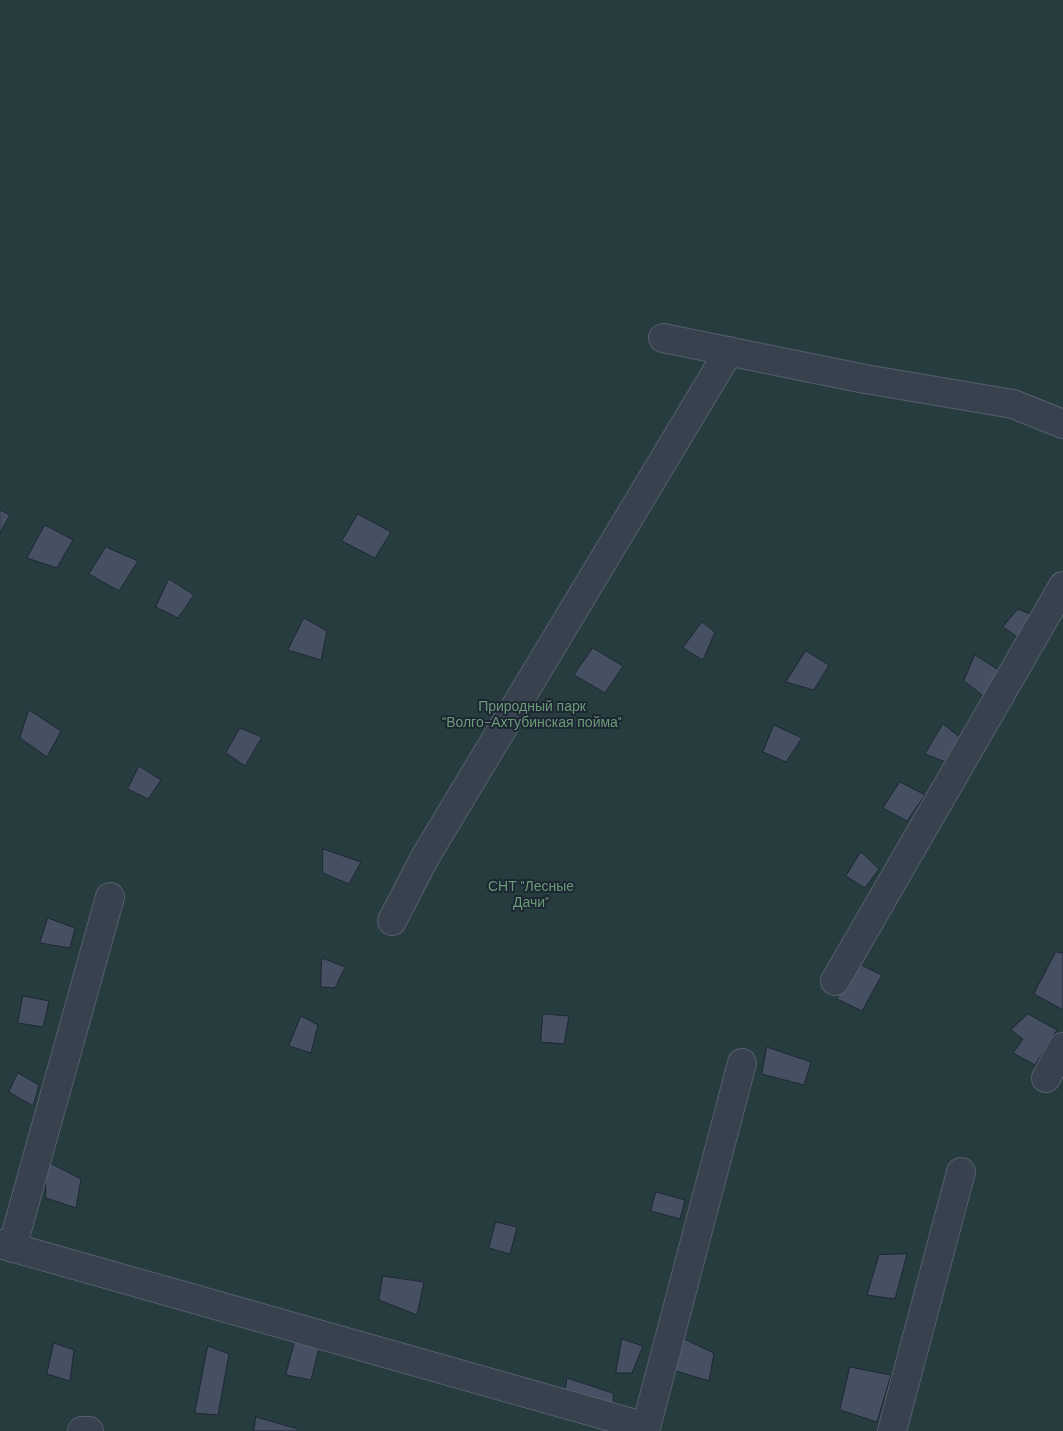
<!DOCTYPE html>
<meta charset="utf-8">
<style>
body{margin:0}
canvas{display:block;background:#242f3e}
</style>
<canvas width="1063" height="1431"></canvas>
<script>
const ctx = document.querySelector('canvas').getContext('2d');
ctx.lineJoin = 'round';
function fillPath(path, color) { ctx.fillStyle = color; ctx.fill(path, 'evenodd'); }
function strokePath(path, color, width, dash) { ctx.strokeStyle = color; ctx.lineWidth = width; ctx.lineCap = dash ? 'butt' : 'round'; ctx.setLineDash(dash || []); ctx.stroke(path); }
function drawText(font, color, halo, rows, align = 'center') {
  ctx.font = font + ' "DM Sans",sans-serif'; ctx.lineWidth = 4; ctx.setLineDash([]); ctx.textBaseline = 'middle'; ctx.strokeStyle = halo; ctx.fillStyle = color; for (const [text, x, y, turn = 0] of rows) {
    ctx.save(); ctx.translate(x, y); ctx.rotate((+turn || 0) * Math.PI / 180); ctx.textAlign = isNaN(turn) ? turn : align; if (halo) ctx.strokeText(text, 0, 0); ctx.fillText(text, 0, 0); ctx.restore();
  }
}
const green = new Path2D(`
 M0 0H1063V1431H0Z`);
const building = new Path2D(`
 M0 510 10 515 0 533Z
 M358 514 391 532 375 558 342 541Z
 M45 525 73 540 57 568 27 558Z
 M106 547 138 561 119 591 89 574Z
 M169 579 194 595 178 618 156 607Z
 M1018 609 1035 616 1029 645 1003 627Z
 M304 618 327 631 321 660 288 650Z
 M702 622 715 632 703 660 683 648Z
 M593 648 623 666 605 693 574 675Z
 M806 651 829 665 814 690 786 682Z
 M975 655 1002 672 986 698 964 681Z
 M29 710 61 731 47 757 20 738Z
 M943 724 961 738 946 762 925 754Z
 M774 725 802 738 786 762 763 752Z
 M240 728 262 737 245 766 226 753Z
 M139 766 161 780 148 799 128 789Z
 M900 782 925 795 907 821 883 808Z
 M323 849 361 862 349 884 323 873Z
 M861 852 879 869 865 888 846 876Z
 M48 918 75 928 70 948 40 943Z
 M1056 952 1063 953V1010L1034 994Z
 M322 958 345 967 335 988 321 987Z
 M857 963 882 975 862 1011 837 999Z
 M23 996 49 1001 43 1027 18 1023Z
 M543 1014 569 1016 564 1044 541 1042Z
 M1028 1014 1057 1030 1035 1065 1013 1053 1023 1039 1011 1030Z
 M301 1016 318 1025 311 1053 289 1046Z
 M767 1047 811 1062 804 1085 762 1074Z
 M18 1073 39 1085 33 1106 9 1092Z
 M46 1161 81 1179 76 1208 46 1198Z
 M656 1192 685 1200 680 1219 651 1211Z
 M496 1222 517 1227 510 1254 489 1248Z
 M907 1254 895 1299 867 1295 879 1255Z
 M383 1276 424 1282 417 1315 379 1300Z
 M298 1329 319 1348 311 1380 286 1375Z
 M682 1338 714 1353 709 1381 673 1370Z
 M622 1339 643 1346 632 1373H616Z
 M54 1343 74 1350 70 1381 47 1374Z
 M208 1346 229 1354 218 1415 195 1413Z
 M850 1367 891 1375 877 1422 840 1410Z
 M567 1378 613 1393 614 1409 564 1403Z
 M256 1417 298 1429V1431H254Z`);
const minor = new Path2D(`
 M663 338 865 379 1013 404 1063 424
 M392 921 424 859 729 351
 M835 981 1063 586
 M1046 1078 1063 1047
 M0 1244 646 1427
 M12 1248 110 897
 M82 1431H89
 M645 1431 742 1063
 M892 1431 961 1172`);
const parkNames = [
 ["Природный парк",532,707],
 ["\"Волго-Ахтубинская пойма\"",532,723],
 ["СНТ \"Лесные",531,887],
 ["Дачи\"",531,903]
];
fillPath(green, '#263c3f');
fillPath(building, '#455162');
strokePath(building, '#1f2835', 1);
strokePath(minor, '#565f6c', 30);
strokePath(minor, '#38414e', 28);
drawText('14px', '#6b9a76', '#1d2633', parkNames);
</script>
